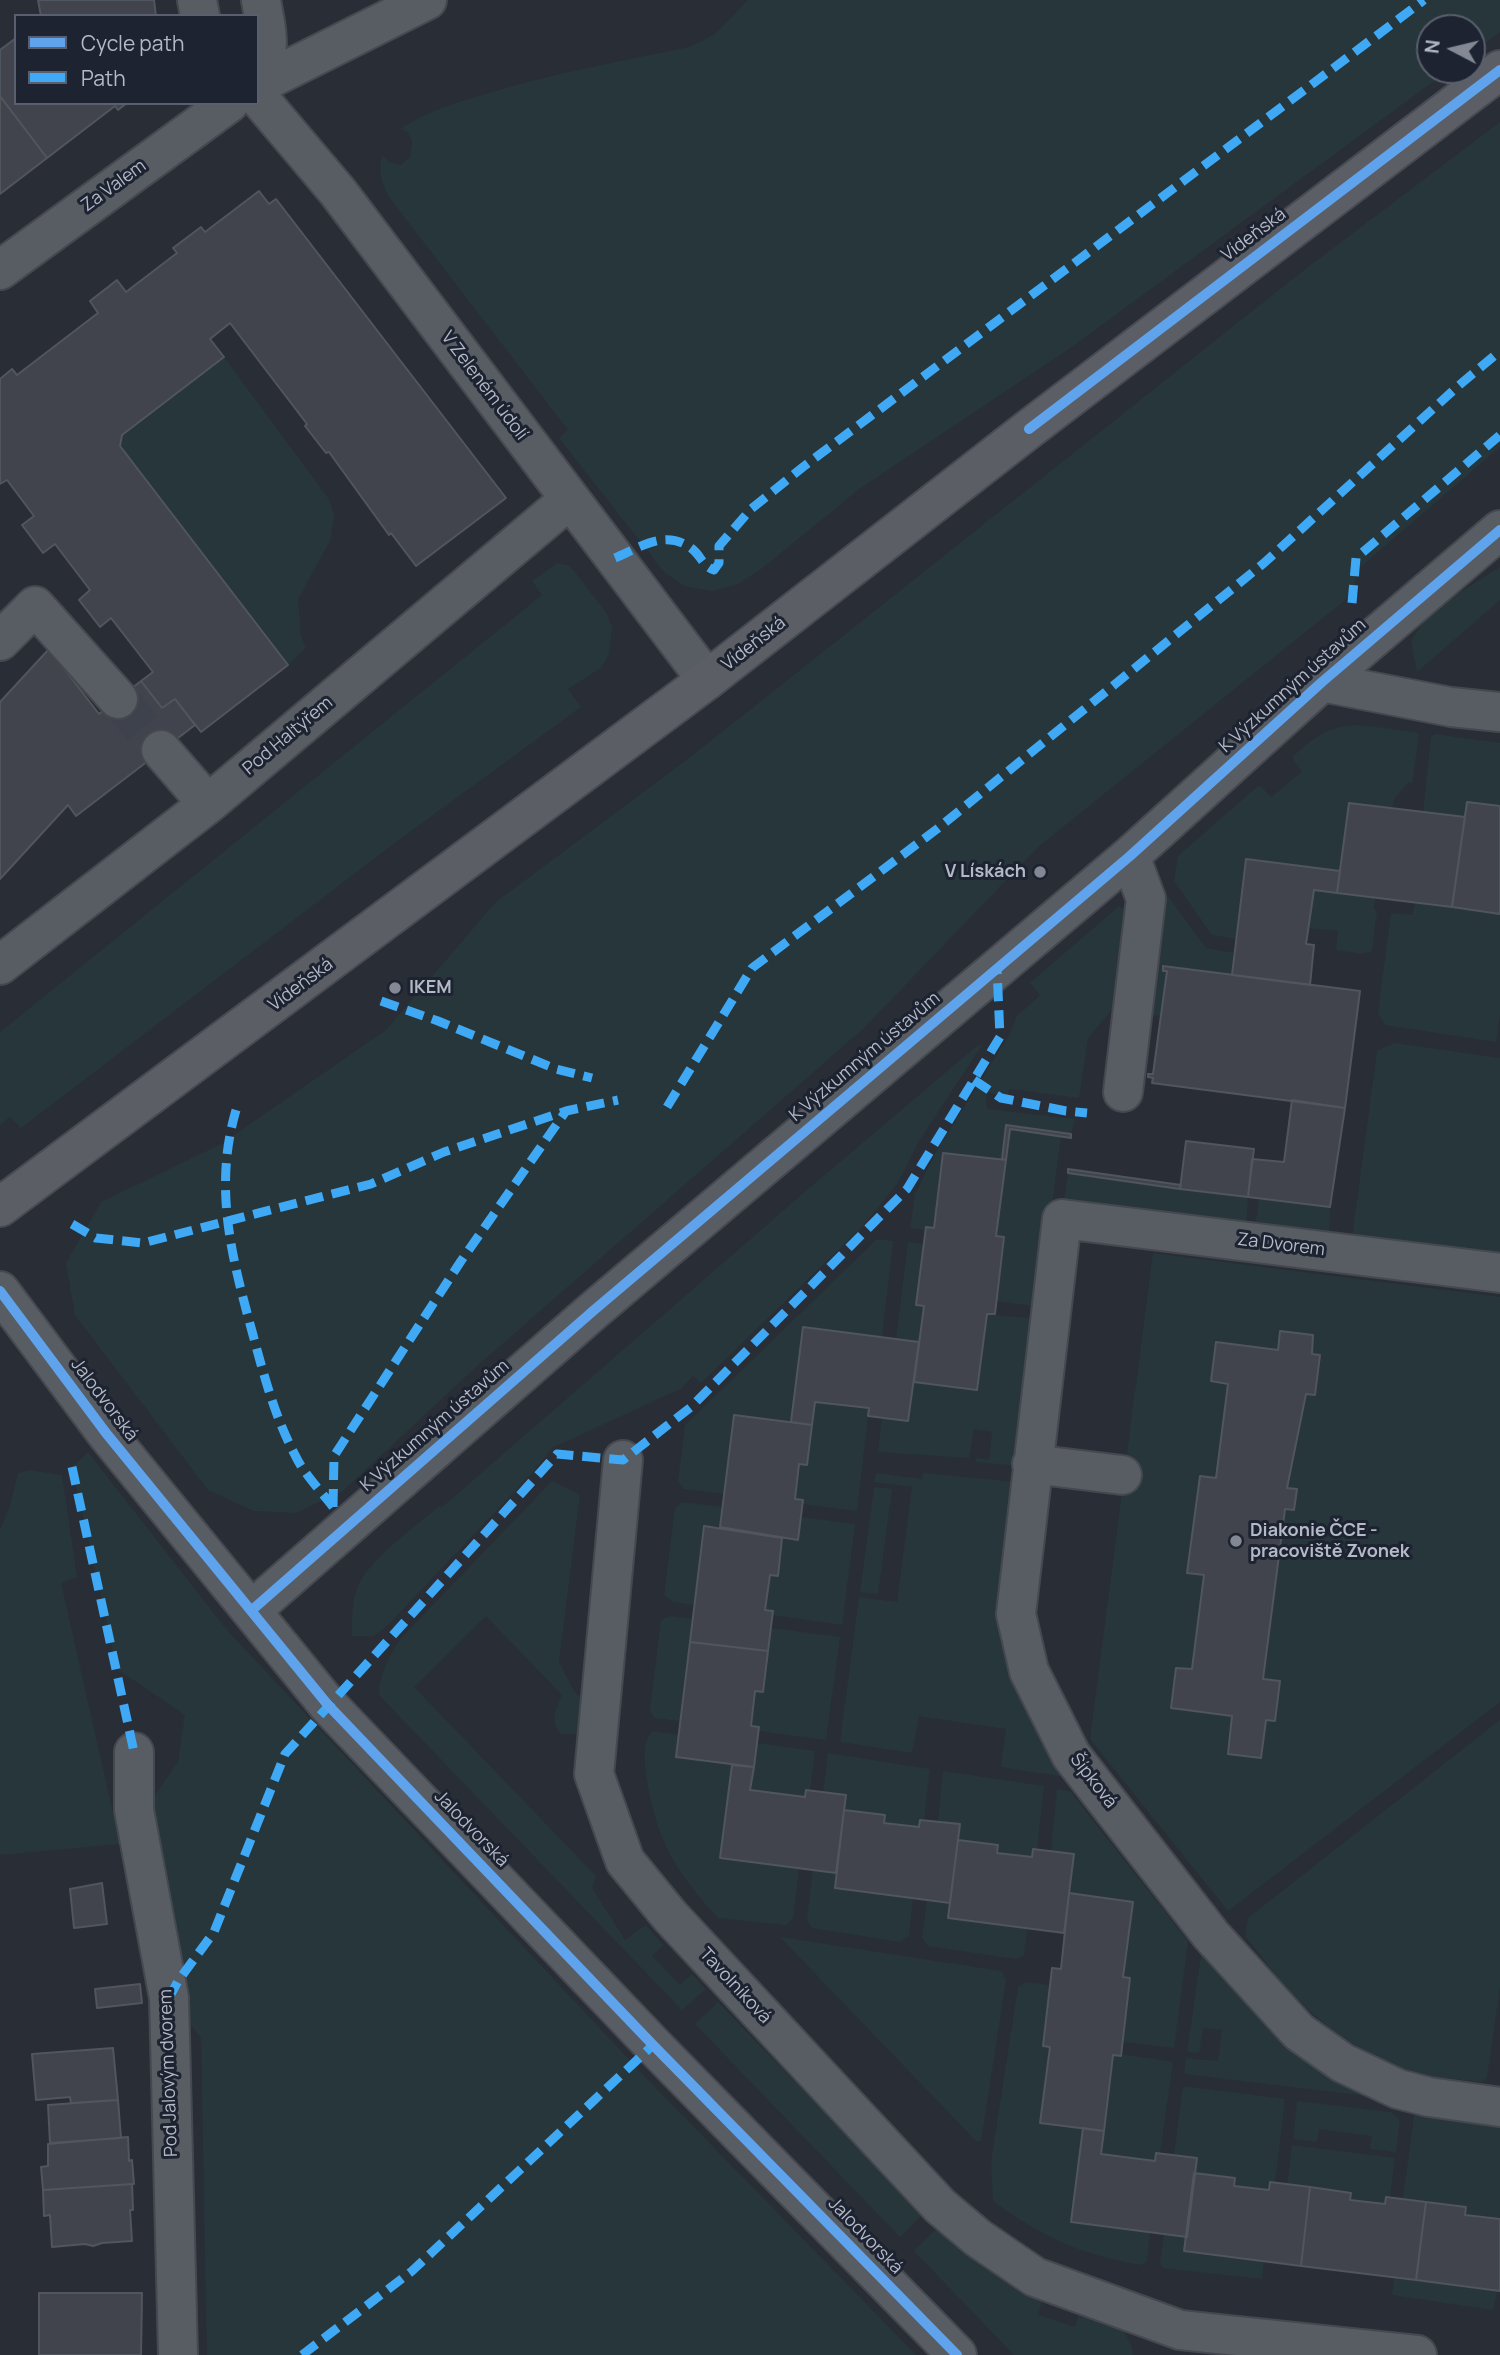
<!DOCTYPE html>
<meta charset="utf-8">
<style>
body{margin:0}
#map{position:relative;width:1500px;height:2355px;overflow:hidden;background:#292d36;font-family:Manrope,sans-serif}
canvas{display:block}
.legend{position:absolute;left:14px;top:14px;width:245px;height:91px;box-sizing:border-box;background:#1d2330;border:2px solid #595f6c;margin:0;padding:9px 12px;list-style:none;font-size:21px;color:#b3b9c7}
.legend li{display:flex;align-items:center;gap:14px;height:35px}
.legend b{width:35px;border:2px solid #595f6c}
.north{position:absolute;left:1416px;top:14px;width:70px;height:70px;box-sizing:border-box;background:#1d2330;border:2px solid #595f6c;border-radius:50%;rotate:277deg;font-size:19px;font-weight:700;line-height:28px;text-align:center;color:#b3b9c7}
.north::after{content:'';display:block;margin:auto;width:24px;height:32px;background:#838894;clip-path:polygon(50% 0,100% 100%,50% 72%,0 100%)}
</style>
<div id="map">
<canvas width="1500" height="2355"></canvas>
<ul class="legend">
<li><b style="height:9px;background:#60a3ed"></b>Cycle path</li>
<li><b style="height:9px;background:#3fa9f5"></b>Path</li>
</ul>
<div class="north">N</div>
</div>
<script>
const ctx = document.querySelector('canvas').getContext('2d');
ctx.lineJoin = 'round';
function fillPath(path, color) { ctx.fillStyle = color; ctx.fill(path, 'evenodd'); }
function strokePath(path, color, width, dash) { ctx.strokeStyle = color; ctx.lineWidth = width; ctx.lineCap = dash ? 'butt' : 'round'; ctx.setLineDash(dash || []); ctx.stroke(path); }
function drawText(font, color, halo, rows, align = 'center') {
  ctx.font = font + ' Manrope,sans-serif'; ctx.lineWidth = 6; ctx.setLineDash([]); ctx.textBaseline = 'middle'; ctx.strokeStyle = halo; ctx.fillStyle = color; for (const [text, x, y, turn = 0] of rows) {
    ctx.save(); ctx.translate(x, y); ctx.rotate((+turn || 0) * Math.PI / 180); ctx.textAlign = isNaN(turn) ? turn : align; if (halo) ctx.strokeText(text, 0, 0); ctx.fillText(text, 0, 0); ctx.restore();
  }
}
const green = new Path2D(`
 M748 0H1500V32L1472 53V28H1430V70H1449L1076 344 858 490 760 570 738 584 712 591 685 586 665 573 559 438 568 430 389 197C381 181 378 171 382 155L390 162 401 165 410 157 412 142 408 132 400 129C427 111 458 102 489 93 555 73 622 61 689 47L714 35Z
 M1500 122V447L1356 571 1354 593 1038 847 864 1028 477 1366 343 1491 296 1513 254 1511 208 1490 75 1315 66 1263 101 1202 221 1144 386 1030 496 902 693 755 1304 270Z
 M224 357 328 498 334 514 330 541 298 599 301 636 306 648 288 665 120 446 122 435Z
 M557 563 568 565 575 572 607 614 612 628 609 654 601 668 568 689 581 707 396 842 21 1128 10 1117 0 1125V1032L542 595 532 581Z
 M1500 567V600L1417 672 1411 641 1429 612Z
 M1360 725 1416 732 1419 735 1412 783 1409 782 1394 799 1392 808 1349 803 1340 871 1246 859 1236 939 1212 935 1174 881 1178 856 1258 786H1261L1271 797 1302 772 1292 757C1316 736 1327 726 1360 725Z
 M1435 734 1500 743V806L1465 817 1423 812 1431 737Z
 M1161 887 1206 948 1234 953 1232 975 1163 966V971H1167L1160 1016 1151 1015Z
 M1314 890 1375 898 1374 910 1377 911 1372 951 1362 954 1336 950 1338 931 1309 928Z
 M1415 903 1500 914V1015L1496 1042 1385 1025 1378 1013 1391 913 1412 915Z
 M1119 906 1129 914 1121 999 1088 1038 1079 1098 1009 1089 1008 1095 986 1093 987 1109 1075 1119 1071 1134 1007 1125 1002 1159 943 1153 934 1228 927 1227 926 1230 910 1228 915 1194 936 1152 1009 1035 1017 1016 1040 995 1030 983Z
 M1395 1043 1500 1058V1257L1352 1238 1377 1051Z
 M978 1045H982L919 1141 898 1183 863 1226 701 1383 693 1376 682 1388 552 1448 534 1471 389 1624 374 1636H352C352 1619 351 1598 360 1582 376 1554 414 1528 439 1506L441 1508 807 1190Z
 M1010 1129 1061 1136 1039 1307 996 1301 1004 1237 996 1236Z
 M1068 1173 1248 1197 1246 1225 1071 1207 1064 1199Z
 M1259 1199 1330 1207 1329 1233 1255 1227Z
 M877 1239 893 1241 882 1337 803 1327 791 1422 734 1415 724 1494 684 1489 678 1481 685 1425Z
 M908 1242 924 1244V1306L919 1342 896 1339Z
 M1153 1253 1500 1297V1702L1228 1911 1090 1739Z
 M987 1314 1037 1319 1019 1466 976 1462V1458L989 1460 992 1432 974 1429 969 1458 878 1452 882 1418 908 1421 914 1382 977 1390Z
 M815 1402 869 1408 857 1511 802 1504V1500L795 1499 799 1464H807Z
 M88 1452 226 1629 651 2083 916 2355H207L201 2038 169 1998 143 1812 178 1762 185 1715 117 1669 72 1467Z
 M29 1470 62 1475 77 1577 61 1583 120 1844 0 1855V1530L9 1509 18 1473Z
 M876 1473 922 1479 923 1473 1017 1482 1007 1559 1078 1779 1001 1767 1006 1729 919 1716 912 1753 840 1742 859 1597 897 1602 912 1487 874 1482Z
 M552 1481 580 1495 559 1662 574 1691 586 1703 579 1734H561C549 1720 556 1710 562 1695L486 1616 414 1687 596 1876 592 1888 625 1940 646 1925 663 1945 652 1956 680 1985 692 1974 706 1989 682 2010 379 1695C379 1674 390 1654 402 1637Z
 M874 1487 892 1489 878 1594 860 1592Z
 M682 1502 722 1507 720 1527 704 1526 694 1605 673 1602 664 1595 675 1508Z
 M801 1517 855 1524 842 1625 773 1615V1611L765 1610 770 1575 778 1576 782 1538 798 1540Z
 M671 1616 693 1619 680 1721 654 1718 650 1710 661 1620Z
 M771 1628 840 1637 826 1740 759 1731V1727L751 1726 755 1691H763Z
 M1500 1720V1987L1487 2078 1482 2082C1466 2080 1449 2079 1434 2077 1385 2068 1335 2036 1300 2002 1279 1982 1263 1958 1245 1936L1248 1918Z
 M652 1731 679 1735 676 1757 732 1765 720 1858 799 1869 793 1918 786 1925 718 1918C674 1870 655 1838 646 1773 644 1759 643 1742 652 1731Z
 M757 1743 815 1751 810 1790H806L805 1797 750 1790Z
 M828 1753 930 1769 924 1820H920L919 1827 884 1823V1815L844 1810 846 1795 823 1792Z
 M943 1771 1044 1786 1037 1850 1032 1857 997 1853 998 1845 958 1840 959 1824 938 1821Z
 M1057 1789 1070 1791 1188 1941 1174 2048 1123 2042 1130 1979 1123 1977 1069 1893 1074 1854 1051 1851Z
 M813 1870 836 1873 835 1888 913 1898 909 1936 900 1942 812 1928 807 1920Z
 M927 1900 950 1903 1027 1928 1024 1955 1016 1959 928 1946 922 1937Z
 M780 1937 1001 1971 1006 1980 981 2141H976Z
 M1203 1942 1384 2098 1184 2074 1186 2058 1218 2061 1222 2030 1203 2028 1199 2053 1187 2052Z
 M1025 1982 1050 1985 1043 2046 1050 2047 1083 2128 1071 2222 1150 2232 1147 2261 1141 2265C1080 2254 1043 2238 993 2201L991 2162 1018 1987Z
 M718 2002 923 2214 900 2237 695 2024Z
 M1121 2054 1173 2062 1160 2154H1156L1155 2161 1101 2154 1113 2055 1121 2056Z
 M1183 2086 1285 2099 1275 2183 1269 2190 1234 2186 1194 2173 1174 2155Z
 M1297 2101 1391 2112 1400 2120 1396 2152 1370 2149 1372 2136 1319 2129 1317 2142 1293 2139Z
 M1415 2109 1500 2120V2219L1465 2215 1466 2207 1403 2199Z
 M1292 2145 1395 2158 1390 2198 1386 2197 1385 2204 1350 2200V2193L1287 2184Z
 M937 2228C974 2258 1000 2278 1043 2298L1038 2315 1075 2327 1080 2311 1121 2325 1132 2347 1133 2355H1014L914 2251Z
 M1164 2234 1187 2237 1185 2251 1264 2261 1262 2279 1163 2268 1160 2263Z
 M1394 2278 1497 2291 1493 2310 1392 2295Z`);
const building = new Path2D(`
 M38 0H154L156 16H41Z
 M16 38V103H127L118 110 115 106 47 158 0 96V50Z
 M0 96 47 158 0 194Z
 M259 191 269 204 276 199 506 498 416 566 391 533 389 535 329 452 326 453 305 426 307 424 230 323 210 339 224 357 122 435 120 446 288 665 201 732 175 699 162 708 141 681 153 672 111 618 100 627 79 600 90 590 55 544 43 553 22 525 34 516 7 480 0 484V379L12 369 17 375 98 313 90 301 117 280 126 292 177 253 173 248 201 227 205 232Z
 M49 649 99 714 141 681 162 708 175 699 195 725 76 816 68 805 0 879V702Z
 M1467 802 1500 806V914L1452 907Z
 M1349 803 1465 817 1452 907 1337 893Z
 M1246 859 1340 871 1337 893 1314 890 1306 944 1314 945 1310 985 1232 975Z
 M1163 966 1360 991 1345 1108 1152 1083 1153 1078 1148 1077V1074H1153L1167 971H1163Z
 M1292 1100 1345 1108 1330 1207 1248 1197 1252 1159 1284 1162Z
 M1006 1125 1071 1134V1138L1010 1129 1006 1160 1002 1159Z
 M1186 1141 1254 1149 1248 1197 1180 1189Z
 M943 1153 1006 1160 996 1236 1004 1237 995 1314H987L977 1390 914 1382 924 1306 916 1305 926 1227 934 1228Z
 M1068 1169 1181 1185 1180 1189 1068 1173Z
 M803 1327 919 1342 908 1421 868 1416 869 1408 815 1402 812 1425 791 1422Z
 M1280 1331 1313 1335 1312 1354 1320 1355 1315 1395 1306 1394 1287 1488 1297 1489 1294 1510 1285 1509 1263 1679 1280 1681 1275 1721 1266 1720 1261 1758 1228 1754 1232 1716 1171 1708 1176 1668 1192 1669 1204 1575 1187 1573 1200 1476 1216 1478 1228 1384 1211 1381 1216 1342 1278 1350Z
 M734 1415 812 1425 807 1465 799 1464 795 1499 803 1500 798 1540 720 1527Z
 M704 1526 782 1538 778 1576 770 1575 765 1610 773 1611 768 1651 690 1642Z
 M690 1642 768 1651 763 1692 755 1691 751 1726 759 1727 754 1767 676 1757Z
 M732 1765 754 1767 750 1790 805 1797 806 1790 846 1795 836 1873 720 1858Z
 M844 1810 885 1815 884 1823 919 1827 920 1820 960 1824 950 1903 835 1888Z
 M958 1840 998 1845 997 1853 1032 1857 1033 1849 1074 1854 1064 1933 948 1918Z
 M102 1883 107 1924 74 1928 70 1889Z
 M1069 1893 1133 1902 1123 1977 1130 1978 1121 2056 1113 2055 1104 2131 1040 2123 1050 2047 1043 2046 1052 1968 1061 1969Z
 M140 1984 142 2003 97 2008 95 1989Z
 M113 2048 118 2100 71 2103 70 2097 36 2100 32 2054Z
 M118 2100 121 2138 50 2143 48 2105Z
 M1083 2128 1104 2131 1101 2154 1155 2161 1156 2153 1197 2158 1187 2237 1071 2222Z
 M128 2137 129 2161 132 2160 134 2184 43 2190 41 2167 48 2166V2144Z
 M1194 2173 1235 2178 1234 2186 1269 2190 1270 2182 1310 2187 1301 2266 1184 2251Z
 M132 2184 133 2210H130L132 2241 102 2243 93 2246 85 2244 52 2247 50 2215 44 2216 43 2190Z
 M1310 2187 1351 2193 1350 2200 1385 2204 1386 2197 1426 2202 1416 2280 1301 2266Z
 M1426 2202 1466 2207 1465 2215 1500 2219V2291L1416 2280Z
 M39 2293H142L141 2355H39Z`);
const minorTunnel = new Path2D(`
 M118 699 161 750`);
const minor = new Path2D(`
 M197 0 200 16
 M257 77C273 49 266 29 261 0
 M257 85 427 0
 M257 96 338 192 707 680
 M0 270 229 103
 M0 641 35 606 118 699
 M1322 682 1451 707 1500 712
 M161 750 208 804
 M0 965 208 804 570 499
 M1123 1092 1146 899 1130 856
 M1500 1273 1062 1219 1016 1614 1029 1671 1071 1755 1211 1935 1299 2032 1343 2063 1398 2089 1429 2097 1500 2107
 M0 1291 106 1433 328 1705 653 2045 957 2355
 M623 1460 594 1774 625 1861 670 1916 940 2206 978 2238 1035 2277 1180 2330 1417 2355
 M1032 1464 1122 1475
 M252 1610 593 1311 1130 856 1322 682 1500 530
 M134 1752V1810L169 1998 178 2355`);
const major = new Path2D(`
 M0 1207 707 680 1029 429 1500 70`);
const quiet = new Path2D(`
 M615 558C641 547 665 529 691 548 701 555 702 566 714 570L719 563V546L751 509 803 467 1424 0
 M1352 603 1356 558 1500 435
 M381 1001 438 1021 556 1069 592 1078
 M974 1080 1001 1098 1066 1111 1087 1113
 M667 1107 752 968 937 829 1264 563 1457 387 1500 351
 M236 1110C213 1189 232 1258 253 1335 264 1376 275 1417 295 1455 304 1474 320 1490 333 1507
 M72 1224 96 1238 143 1243 371 1184 444 1152 566 1111 618 1100
 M72 1467 134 1752
 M333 1507 334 1456 461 1261 566 1111
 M169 1998 178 1981 214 1932 285 1754 557 1454 623 1460 691 1407 907 1189 1000 1037 997 968
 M302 2355 412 2271 653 2045`);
const cycleway = new Path2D(`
 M1029 429 1500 70
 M0 1291 106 1433 328 1705 653 2045 957 2355
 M252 1610 593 1311 1130 856 1322 682 1500 530`);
const markers = [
 [1040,872,7,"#838894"],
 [395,988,7,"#838894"],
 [1236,1541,7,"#838894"]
];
const streetNames = [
 ["Za Valem",114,186,-36],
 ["Vídeňská",1254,235,-37],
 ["V Zeleném údolí",484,386,53],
 ["Vídeňská",754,644,-38],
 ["K Výzkumným ústavům",1293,686,-42],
 ["Pod Haltýřem",288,736,-40],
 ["Vídeňská",301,985,-37],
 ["K Výzkumným ústavům",865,1057,-40],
 ["Za Dvorem",1281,1245,7],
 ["Jalodvorská",104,1400,53],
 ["K Výzkumným ústavům",435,1426,-41],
 ["Šípková",1093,1781,52],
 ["Jalodvorská",471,1829,46],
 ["Tavolníková",735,1986,47],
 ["Pod Jalovým dvorem",169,2073,-92],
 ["Jalodvorská",865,2236,46]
];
const poiNames = [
 ["V Lískách",1026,872,"right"],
 ["IKEM",409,988],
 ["Diakonie ČCE -",1250,1531],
 ["pracoviště Zvonek",1250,1552]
];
fillPath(green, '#26363b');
fillPath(building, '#41444c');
strokePath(building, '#51555d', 2);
strokePath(minorTunnel, '#3e424c', 38, [38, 19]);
strokePath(minor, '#45484f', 42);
strokePath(major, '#474a53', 42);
strokePath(minor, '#585c63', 38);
strokePath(major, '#5b5e65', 38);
strokePath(quiet, '#3fa9f5', 9, [18, 9]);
strokePath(cycleway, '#60a3ed', 10);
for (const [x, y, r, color] of markers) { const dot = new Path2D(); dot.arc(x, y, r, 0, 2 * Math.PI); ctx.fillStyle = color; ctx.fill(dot); strokePath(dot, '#1d2330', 2.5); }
drawText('18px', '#b3b9c7', '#1d2330', streetNames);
drawText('bold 18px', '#b3b9c7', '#1d2330', poiNames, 'left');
</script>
